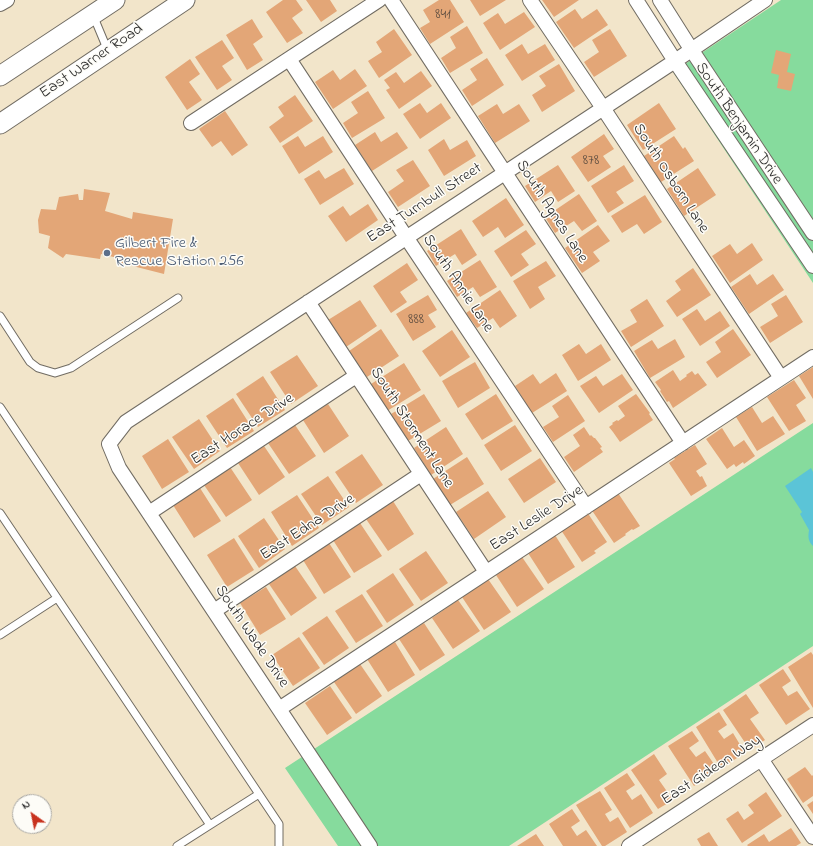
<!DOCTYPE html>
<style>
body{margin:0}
#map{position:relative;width:813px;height:846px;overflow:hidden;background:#f2e5ca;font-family:"Indie Flower",sans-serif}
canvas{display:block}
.north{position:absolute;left:12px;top:794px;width:40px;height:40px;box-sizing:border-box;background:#fdfcf7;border:1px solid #a9a8a5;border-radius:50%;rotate:327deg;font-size:11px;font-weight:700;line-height:16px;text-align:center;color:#2b2b2b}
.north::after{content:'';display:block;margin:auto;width:14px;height:18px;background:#c8321e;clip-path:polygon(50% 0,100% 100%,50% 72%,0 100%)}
</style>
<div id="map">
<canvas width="813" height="846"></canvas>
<div class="north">N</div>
</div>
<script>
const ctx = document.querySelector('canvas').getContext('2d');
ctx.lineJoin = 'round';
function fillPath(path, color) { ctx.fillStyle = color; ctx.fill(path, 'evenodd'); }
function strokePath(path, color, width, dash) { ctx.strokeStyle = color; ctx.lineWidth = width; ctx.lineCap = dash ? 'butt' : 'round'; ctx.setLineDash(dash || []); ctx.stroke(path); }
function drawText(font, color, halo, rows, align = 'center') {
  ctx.font = font + ' "Indie Flower",sans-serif'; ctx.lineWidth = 3; ctx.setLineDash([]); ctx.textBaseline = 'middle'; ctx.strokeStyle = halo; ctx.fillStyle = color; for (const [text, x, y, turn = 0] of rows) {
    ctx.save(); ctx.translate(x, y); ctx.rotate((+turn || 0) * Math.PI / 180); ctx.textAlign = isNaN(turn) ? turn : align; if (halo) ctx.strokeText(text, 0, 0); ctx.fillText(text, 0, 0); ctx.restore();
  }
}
const green = new Path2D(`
 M781 0H813V283L673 72Z
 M813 423V646L509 846H338L285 768Z`);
const water = new Path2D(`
 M811 468 813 472V546C808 541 808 537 809 530L800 514 802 512 785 486Z`);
const building = new Path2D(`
 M283 0H296L303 10 292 18 303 33 287 43 266 12Z
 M306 0H330L337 11 321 22Z
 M439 0H450L464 22 430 44 420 28 430 22 423 10Z
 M470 0H506L480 16Z
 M542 0H579L554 17Z
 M575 9 582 19 597 9 608 25 574 48 556 22Z
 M524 12 535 27 500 50 483 23 498 13 505 24Z
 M252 19 263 37 253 44 263 60 247 70 226 35Z
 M467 26 483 53 450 73 441 58 456 48 450 37Z
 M394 29 412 55 379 78 368 61 382 52 376 42Z
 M610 29 627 56 594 77 584 62 599 52 592 40Z
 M222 40 234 58 222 66 232 80 217 90 195 57Z
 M522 44 528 54 545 44 555 60 522 81 505 55Z
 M776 50 791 54 787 72 795 74 791 91 777 88 779 75 771 73Z
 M487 58 504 85 472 106 462 90 477 80 470 69Z
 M190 59 200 74 189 82 202 100 187 110 165 77Z
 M559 64 575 91 542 112 532 95 546 86 539 76Z
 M355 69 367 86 333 109 315 82 333 70 340 80Z
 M421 71 432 86 399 109 386 90 390 88 384 80 396 72 404 83Z
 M368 91 385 118 352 138 343 123 358 113 351 102Z
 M295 95 313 121 280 143 269 127 284 116 278 107Z
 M420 103 427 113 441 103 451 118 420 139 403 114Z
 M659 103 676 129 643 150 627 125Z
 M497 104 503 114 519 104 530 121 495 143 478 116Z
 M225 111 248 145 232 156 221 141 212 147 199 129Z
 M375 132 381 142 397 132 408 148 372 171 355 145Z
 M604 134 614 149 603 156 611 167 588 182 571 157Z
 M298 136 305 147 323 136 333 152 299 174 282 146Z
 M674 136 683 149 685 147 694 161 661 182 644 156Z
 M444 139 450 150 467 140 476 156 444 176 428 150Z
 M413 160 430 186 398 207 388 192 404 181 396 170Z
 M558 165 575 191 558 202 551 191 535 202 525 186Z
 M624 165 634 181 616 192 624 203 608 213 591 186Z
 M344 168 354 184 320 205 304 179 319 170 325 179Z
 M698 168 716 195 684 216 667 189Z
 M84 189 110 193 105 211 132 219 133 212 173 219 164 274 121 263 122 259 101 254 100 259 66 254 63 258 48 248 50 236 39 233 38 220 41 209 56 210 59 197 78 194 79 200H83Z
 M579 194 597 221 582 231 574 221 555 233 545 217Z
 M645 195 662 222 644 234 637 224 622 233 611 216Z
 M506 198 524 225 505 238 498 227 483 237 472 221Z
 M368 204 378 220 346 242 328 216 343 206 350 216Z
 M598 225 610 241 593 252 600 261 582 273 565 248Z
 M461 229 477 255 462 265 455 254 436 266 427 251Z
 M526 230 536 244 521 254 529 265 511 277 494 251Z
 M752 243 763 260 730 283 712 256 730 244 737 254Z
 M480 260 497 287 480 297 473 287 457 297 447 281Z
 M546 261 556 276 538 287 545 299 530 309 513 281Z
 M407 263 418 280 400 292 407 302 391 313 373 286Z
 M693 268 711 295 677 317 666 301 681 290 675 281Z
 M750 274 757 285 773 274 784 290 749 314 731 287Z
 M500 290 517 316 500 328 493 318 477 328 466 313Z
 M428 295 437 310 428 315 436 327 413 341 396 314Z
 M786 295 803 322 770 343 760 327 778 316 771 304Z
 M647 299 664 326 631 347 621 331 637 322 630 310Z
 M360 300 377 326 346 347 328 320Z
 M697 309 705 321 720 311 730 326 700 346 682 319Z
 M381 329 399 356 367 377 349 351Z
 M733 329 751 355 717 378 706 362 721 352 715 342Z
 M452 330 470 357 440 377 422 351Z
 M675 339 685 357 650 378 634 351 652 340 658 349Z
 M579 344 586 354 601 344 611 360 578 381 562 355Z
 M297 355 318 386 291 404 270 372Z
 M475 362 490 388 458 408 442 381Z
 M404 363 421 390 387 411 371 384Z
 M813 367V399L799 376Z
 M673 370 680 381 687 376 686 375 692 371 695 375 698 373 707 385 673 408 669 401 667 402 660 391 661 390 655 382Z
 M556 373 567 391 532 413 515 386 533 374 540 384Z
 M622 374 633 390 599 413 580 386 596 376 603 386Z
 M263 376 285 410 258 427 236 394Z
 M794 380 806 398 796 405 806 421 789 431 767 397Z
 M424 394 441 421 408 441 391 414Z
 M496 394 513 421 482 440 465 414Z
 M636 394 650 413 649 414 653 420 620 442 613 432 609 427 613 424 612 423 617 420 618 421 625 416 618 406Z
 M568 395 585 421 553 442 543 427 559 417 552 406Z
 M233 398 254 431 227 448 206 416Z
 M328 404 349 436 324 453 303 420Z
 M752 407 762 423 773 416 785 434 757 451 736 417Z
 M199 419 220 451 194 469 172 437Z
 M295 425 316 456 289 474 268 443Z
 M515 425 532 451 501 471 484 445Z
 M446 427 463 454 431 475 414 448Z
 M584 427 590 436 591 435 594 438H595L602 447 600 448 603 452 574 472 564 457 580 446 573 435Z
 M722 428 734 447 744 440 755 456 744 464 743 462 736 467 734 464 727 469 706 439Z
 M168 439 189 472 162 489 142 456Z
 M695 445 707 464 696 471 700 477 702 476 707 486 691 496 669 463 675 459 674 458Z
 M264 446 285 477 259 495 238 463Z
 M362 454 383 485 356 503 335 472Z
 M467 457 484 484 450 505 433 479Z
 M540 458 556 482 524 503 508 479Z
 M230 467 252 500 226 517 204 485Z
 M328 476 349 507 322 525 301 494Z
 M200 488 221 521 194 538 173 505Z
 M488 491 506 517 474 539 456 512Z
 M618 493 640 526 633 530 632 529 625 534 626 535 614 543 591 509Z
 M297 495 319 528 292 546 271 512Z
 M393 501 414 534 388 551 366 519Z
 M587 512 607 542 594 551 596 553 582 562 561 530Z
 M264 518 285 549 259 568 238 536Z
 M360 523 382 556 354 573 333 540Z
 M555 535 575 567 548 584 528 553Z
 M234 538 254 570 227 587 207 555Z
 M329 543 351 577 324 594 303 560Z
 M426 551 448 583 421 601 399 569Z
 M522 557 544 589 517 607 496 575Z
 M295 566 317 598 291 616 269 584Z
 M393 573 414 605 387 623 366 591Z
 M488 579 511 612 484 630 462 597Z
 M266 587 286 619 260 635 240 603Z
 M362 594 383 626 356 643 335 611Z
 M458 600 480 631 453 649 432 618Z
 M327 616 349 648 324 665 302 633Z
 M424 623 445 655 420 671 399 639Z
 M299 637 320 668 293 686 272 655Z
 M395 642 415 675 388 692 367 659Z
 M811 652 813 655V708L788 667Z
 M360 664 382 696 356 714 334 682Z
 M783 669 791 681 782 687 788 696 797 691 810 709 786 725 759 685Z
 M330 686 352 718 327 735 305 703Z
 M746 694 759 713 750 719 765 740 750 750 723 710Z
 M719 712 727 725 718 731 724 739 733 733 745 753 721 768 696 727Z
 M692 731 699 741 689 748 696 757 705 751 718 770 694 786 668 746Z
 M654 754 667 774 659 780 673 800 658 809 631 770Z
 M805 767 812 776 813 775V796L803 803 787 779Z
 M627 773 635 785 626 791 632 800 641 794 653 813 630 828 604 788Z
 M600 791 612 810 605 814 610 822 618 817 627 832 605 846H602L576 805Z
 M766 792 782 816 742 843 726 819 738 811 744 820 754 813 748 805Z
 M813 801V814L807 805Z
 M572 809 580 821 571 827 577 836 586 830 597 846H563L549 824Z
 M791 828 801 843 796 846H748L747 845 764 834 769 842Z
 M709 832 718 846H701L697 839Z
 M536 834 544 846H517Z`);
const lane = new Path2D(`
 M93 15 108 51
 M0 316 30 362 38 368 55 373 71 368 178 298
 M0 407 279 824V846
 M0 513 210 825 259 794
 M0 635 57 598
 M177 846 210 825`);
const street = new Path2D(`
 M391 0 683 443
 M530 0 603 108 781 378
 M636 0 675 61 813 266
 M660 0 691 49 813 233
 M0 4 7 0
 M289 59 406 237 586 507
 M191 123 379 0
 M308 302 486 572
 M149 513 356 376
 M214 611 421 474
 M279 709 813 357
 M761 759 813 837
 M370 846 119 468 109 444 126 422 675 61 765 0
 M629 846 813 725`);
const secondary = new Path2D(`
 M0 76 115 0
 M0 124 185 0`);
const markers = [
 [107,253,4,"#5c6f8a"]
];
const numberNames = [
 ["841",443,16],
 ["878",591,162],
 ["888",416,321]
];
const streetNames = [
 ["East Warner Road",92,62,-34],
 ["South Benjamin Drive",738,124,56],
 ["South Osborn Lane",670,179,57],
 ["East Turnbull Street",425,204,-33],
 ["South Agnes Lane",551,212,57],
 ["South Annie Lane",457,284,56],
 ["South Storment Lane",411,428,57],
 ["East Horace Drive",243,430,-33],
 ["East Leslie Drive",537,519,-33],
 ["East Edna Drive",308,528,-33],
 ["South Wade Drive",251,637,56],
 ["East Gideon Way",712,771,-33]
];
const serviceNames = [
 ["Gilbert Fire &",115,244],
 ["Rescue Station 256",115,262]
];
fillPath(green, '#86db9d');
fillPath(water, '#5bc4d7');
fillPath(building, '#e3a677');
strokePath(lane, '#716c63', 9);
strokePath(street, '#716c63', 16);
strokePath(secondary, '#716c63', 21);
strokePath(lane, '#fff', 7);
strokePath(street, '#fff', 14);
strokePath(secondary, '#fff', 19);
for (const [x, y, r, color] of markers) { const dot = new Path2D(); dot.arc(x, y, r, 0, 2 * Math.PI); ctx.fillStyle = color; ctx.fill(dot); strokePath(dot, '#fdfcf7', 1.5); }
drawText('14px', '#594a3e', null, numberNames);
drawText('16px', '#2b2b2b', '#fdfcf7', streetNames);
drawText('16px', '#4e5e75', '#fdfcf7', serviceNames, 'left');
</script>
